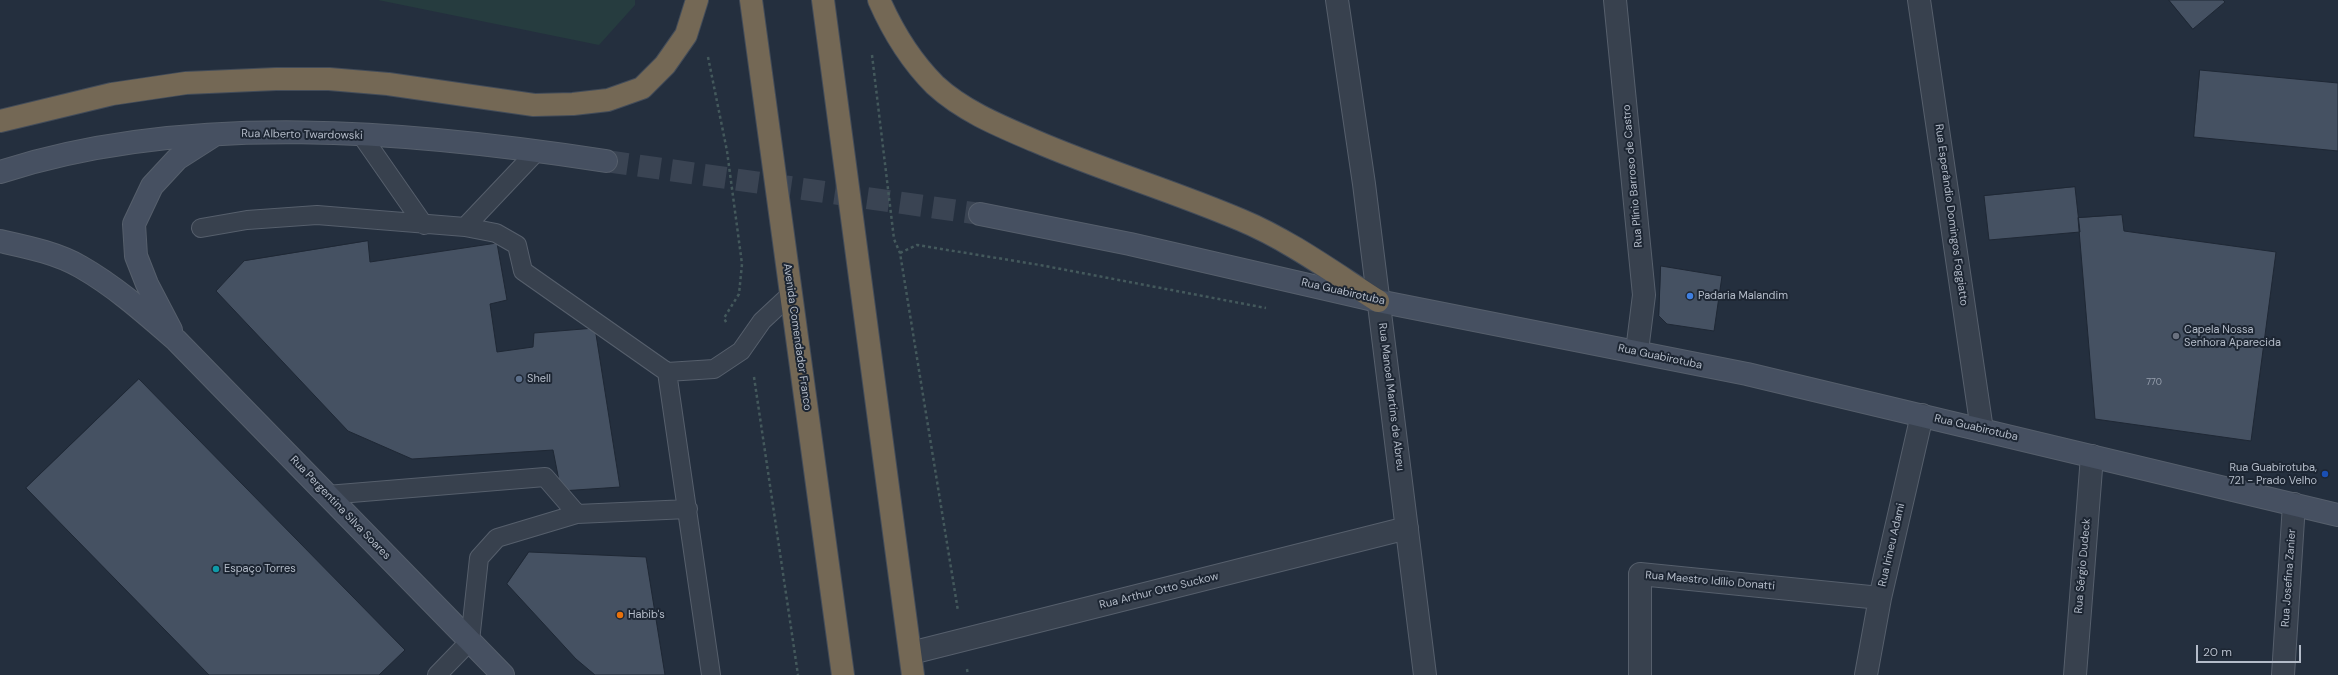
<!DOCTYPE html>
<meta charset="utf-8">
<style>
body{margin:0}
#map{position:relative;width:2338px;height:675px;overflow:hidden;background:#242f3e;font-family:"DM Sans",sans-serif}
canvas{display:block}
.scale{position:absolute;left:2196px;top:645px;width:105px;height:18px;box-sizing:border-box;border:2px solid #b4bcc9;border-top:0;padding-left:5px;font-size:12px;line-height:14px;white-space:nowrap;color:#b4bcc9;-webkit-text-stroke:3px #1d2633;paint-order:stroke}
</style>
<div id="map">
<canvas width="2338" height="675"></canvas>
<div class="scale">20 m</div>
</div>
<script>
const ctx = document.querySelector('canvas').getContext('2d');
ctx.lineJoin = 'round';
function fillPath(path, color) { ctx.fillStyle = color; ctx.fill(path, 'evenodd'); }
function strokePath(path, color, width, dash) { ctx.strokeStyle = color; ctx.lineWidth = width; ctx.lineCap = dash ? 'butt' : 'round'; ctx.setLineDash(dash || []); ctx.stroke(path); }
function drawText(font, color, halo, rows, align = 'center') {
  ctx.font = font + ' "DM Sans",sans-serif'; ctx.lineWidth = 4; ctx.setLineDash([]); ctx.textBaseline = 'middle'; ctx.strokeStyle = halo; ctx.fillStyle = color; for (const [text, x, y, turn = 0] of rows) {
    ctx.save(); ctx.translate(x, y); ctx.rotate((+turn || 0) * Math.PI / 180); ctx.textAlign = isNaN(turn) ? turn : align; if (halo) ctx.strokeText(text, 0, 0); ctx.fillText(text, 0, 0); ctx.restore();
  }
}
const green = new Path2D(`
 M378 0H635V5L599 45Z`);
const building = new Path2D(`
 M2169 0H2223L2225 2 2193 29Z
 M2200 70 2338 83V151L2194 137Z
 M2075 187 2080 232 1989 240 1984 196Z
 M2122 215 2124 231 2276 252 2251 441 2095 419 2078 218Z
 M368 241 370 262 497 243 507 300 490 304 497 352 533 347 534 333 595 328 620 487 561 491 553 450 412 459 348 431 216 291 244 261Z
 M1661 266 1722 276 1714 331 1667 324 1659 316Z
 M139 379 405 650 379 675H209L26 488Z
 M529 552 646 557 665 675H595L576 659 507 584Z`);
const secondaryTunnel = new Path2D(`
 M606 161 980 214`);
const path = new Path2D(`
 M872 55 894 239 900 253 958 611
 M708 57 727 151 742 264 739 294 724 318 727 324
 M900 253 917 245 1040 265 1266 308
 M754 377 798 675
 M967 669 968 675`);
const lane = new Path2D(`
 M362 136 424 225
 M465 227 537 151
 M201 228 247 220 317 215 465 227 496 233 517 245 523 271 667 372 714 369 741 351 762 321 791 294
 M667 372 711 675
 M327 495 545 477 577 514 688 509
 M437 675 470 641 479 558 497 538 577 514`);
const street = new Path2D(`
 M1337 0 1364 184 1425 675
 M1615 0 1644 295 1637 351
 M1919 0 1982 430
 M911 653 1407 528
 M1640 675V574L1880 598
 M1866 675 1880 598 1922 415
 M2075 675 2092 456
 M2283 675 2294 504`);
const secondary = new Path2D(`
 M0 172C189 111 412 131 606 161
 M980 214 1130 244 1378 301 1747 374 2338 515
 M0 241C27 247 57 253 81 267 116 287 146 314 176 340L503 675
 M171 330 147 284 136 256 134 224 152 186 177 159 213 136`);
const highway = new Path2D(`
 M751 0 843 675
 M823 0 913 675
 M879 0C893 32 910 60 935 85 963 111 1000 126 1035 141 1102 170 1173 191 1241 220 1289 240 1334 273 1378 301
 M0 121 112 94 186 83 276 79H329L388 84 534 105 573 104 608 100 642 88 665 65 686 35 697 0`);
const markers = [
 [1690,296,4,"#3f7fe0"],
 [2176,336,4,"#6b7280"],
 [519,379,4,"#5c6f8a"],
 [2325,474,4,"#1a4fb4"],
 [216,569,4,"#0f9aa8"],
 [620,615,4,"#e8710a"]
];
const numberNames = [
 ["770",2154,383]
];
const streetNames = [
 ["Rua Alberto Twardowski",302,135,1],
 ["Rua Plínio Barroso de Castro",1633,176,-95],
 ["Rua Esperândio Domingos Foggiatto",1951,215,82],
 ["Rua Guabirotuba",1343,292,13],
 ["Avenida Comendador Franco",797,337,82],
 ["Rua Guabirotuba",1660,357,12],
 ["Rua Manoel Martins de Abreu",1391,397,83],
 ["Rua Guabirotuba",1976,428,13],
 ["Rua Pergentina Silva Soares",340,508,46],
 ["Rua Irineu Adami",1892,545,-77],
 ["Rua Sérgio Dudeck",2083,566,-85],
 ["Rua Josefina Zanier",2289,578,-86],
 ["Rua Maestro Idílio Donatti",1710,581,5],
 ["Rua Arthur Otto Suckow",1159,591,-14]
];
const poiNames = [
 ["Padaria Malandim",1698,296],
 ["Capela Nossa",2184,330],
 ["Senhora Aparecida",2184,343],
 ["Shell",527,379],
 ["Rua Guabirotuba,",2317,468,"right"],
 ["721 - Prado Velho",2317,481,"right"],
 ["Espaço Torres",224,569],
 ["Habib's",628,615]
];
fillPath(green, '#263c3f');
fillPath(building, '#455162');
strokePath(building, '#1f2835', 1);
strokePath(secondaryTunnel, '#3a4453', 22, [22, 11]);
strokePath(lane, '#565f6c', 20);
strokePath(street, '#565f6c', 24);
strokePath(secondary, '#565f6c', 24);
strokePath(highway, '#434c59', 24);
strokePath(path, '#44595c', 2.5, [3, 3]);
strokePath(lane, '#38414e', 18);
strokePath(street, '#38414e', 22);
strokePath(secondary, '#465061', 22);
strokePath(highway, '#746855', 22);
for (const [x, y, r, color] of markers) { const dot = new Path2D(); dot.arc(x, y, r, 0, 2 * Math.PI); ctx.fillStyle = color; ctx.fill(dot); strokePath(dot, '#1d2633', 1.5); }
drawText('9px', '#98a1af', null, numberNames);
drawText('11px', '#b4bcc9', '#1d2633', streetNames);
drawText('11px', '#b4bcc9', '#1d2633', poiNames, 'left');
</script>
